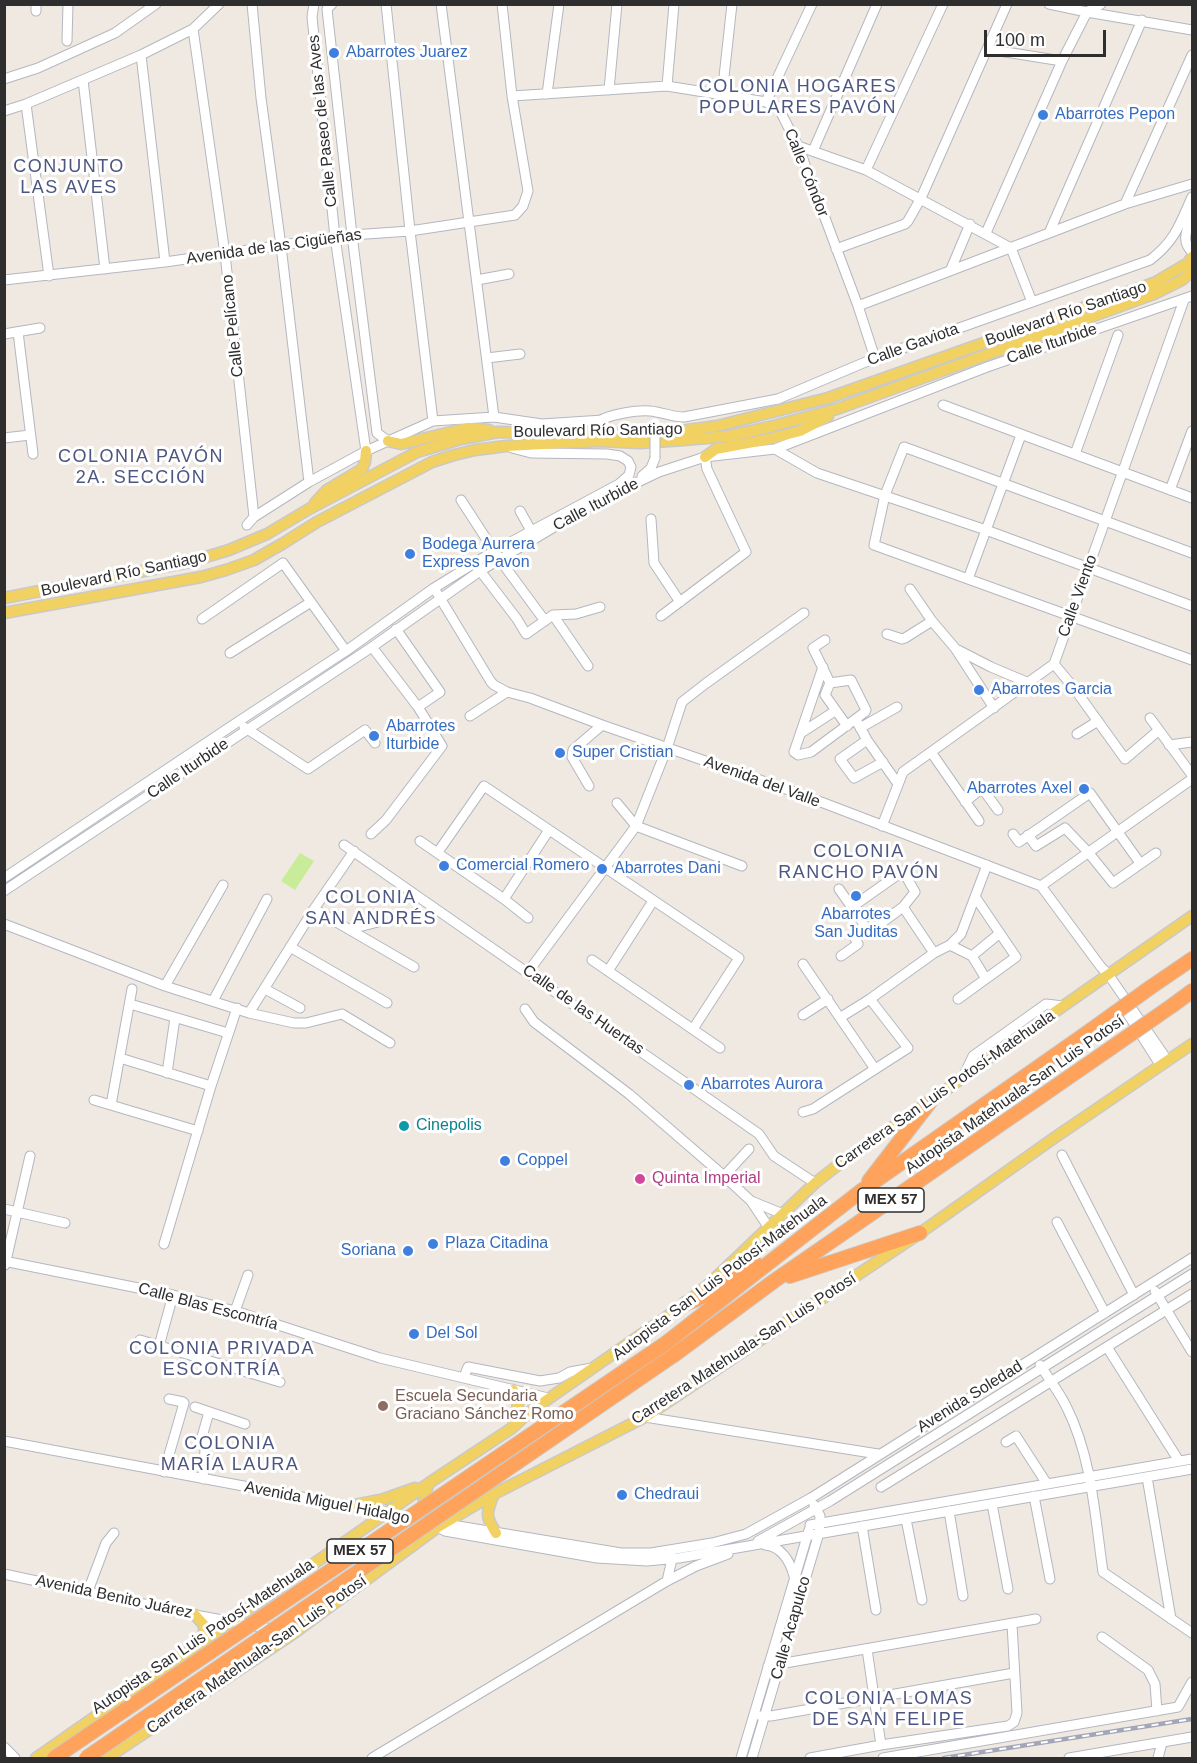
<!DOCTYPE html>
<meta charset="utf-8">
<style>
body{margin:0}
#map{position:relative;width:1197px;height:1763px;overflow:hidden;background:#efe9e1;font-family:Helvetica,sans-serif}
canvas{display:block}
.frame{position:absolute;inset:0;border:6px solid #2e2e2e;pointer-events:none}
.scale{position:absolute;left:984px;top:30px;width:122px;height:27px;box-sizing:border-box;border:3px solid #2e2e2e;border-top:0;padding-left:8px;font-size:18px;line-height:21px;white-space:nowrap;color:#2e2e2e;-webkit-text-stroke:4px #fff;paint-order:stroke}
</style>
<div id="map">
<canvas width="1197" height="1763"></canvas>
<div class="frame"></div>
<div class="scale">100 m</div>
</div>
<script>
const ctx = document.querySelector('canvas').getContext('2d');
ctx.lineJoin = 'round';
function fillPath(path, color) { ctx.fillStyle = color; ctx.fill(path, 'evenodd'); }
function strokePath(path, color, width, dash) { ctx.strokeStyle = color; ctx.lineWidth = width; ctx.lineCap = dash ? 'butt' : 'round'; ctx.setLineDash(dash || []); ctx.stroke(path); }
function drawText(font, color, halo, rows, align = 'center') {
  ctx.font = font + ' Helvetica,sans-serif'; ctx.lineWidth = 6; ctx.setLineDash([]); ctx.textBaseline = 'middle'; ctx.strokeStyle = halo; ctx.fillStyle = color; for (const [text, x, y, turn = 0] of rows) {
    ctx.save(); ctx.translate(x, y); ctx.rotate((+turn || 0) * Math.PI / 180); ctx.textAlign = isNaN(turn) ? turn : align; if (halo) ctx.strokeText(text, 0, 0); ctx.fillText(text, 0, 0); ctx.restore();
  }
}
const pitch = new Path2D(`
 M300 853 314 861 295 890 281 881Z`);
const minor = new Path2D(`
 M252 4 261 98 281 246 309 482
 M314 4 312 17 335 237 366 451
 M332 4 327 9 352 235 377 433 388 441
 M386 4 410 231 433 421
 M441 4 494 417
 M1049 4 1087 12 1192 30
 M36 11V4
 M193 29 225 254 254 517
 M67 41 68 4
 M987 49 1062 61
 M141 55 165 262
 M4 79 38 68 115 33 156 4
 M83 80 105 269
 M667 86 674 4
 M609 90 617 4
 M547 94 559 4
 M722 95 732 4
 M512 96 667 86 766 102 778 107 798 146 858 306 875 358
 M766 102 812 4
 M26 104 49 276
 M4 111 26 104 141 55 193 29 219 4
 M798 146 866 170 1011 248 1032 302
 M813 151 877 4
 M866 170 943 4
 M1125 204 1192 55
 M1192 215C1188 229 1180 240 1192 252
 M986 233 1062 61 1087 12 1101 4
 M1049 233 1142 20
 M836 249 905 224 908 221 921 198 1007 4
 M951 269 970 224
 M4 280 165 262 352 235 410 231 515 215 523 206 528 191 512 96 502 4
 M477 280 509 274
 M858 306 1125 204 1192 184
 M18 332 33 454
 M4 334 40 328
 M487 358 520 354
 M943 405 1192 498
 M599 421C611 414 637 410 650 411 662 412 672 417 684 417L778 399 875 358 1150 260C1175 241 1180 224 1192 197
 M4 438 30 435
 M775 449 817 473 986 530 1192 606
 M1075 454 1118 335
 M642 476 651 468 655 458
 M1170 490 1192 431
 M461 500 500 560 545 621
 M520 511 534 536
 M651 519 654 563 680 602
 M247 525 254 517 309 482 366 451 433 421 494 417 542 424 603 420
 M1192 553 904 447 885 495 874 545 1192 660
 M478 568 517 619 526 634 553 615 576 614 600 607
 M968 579 1021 435
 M434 588 491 682 494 685 507 692 530 698 602 725 800 794 1041 886 1101 967 1108 974 1168 1061
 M910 589 932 621 955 648 994 708
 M553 615 588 666
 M661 616 746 552 707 469 705 457
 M202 619 283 563 346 651
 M396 629 440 692 418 707
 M887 634 902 639 905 638 932 621
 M825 640 813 648 830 683
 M958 650 991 667 1029 683
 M230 653 311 602
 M1054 664 1074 688 1125 759 1159 730
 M823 667 794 752 798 755 811 752 865 712 866 710 851 680 830 683
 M830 683 825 695 847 726
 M470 716 507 692
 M1150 718 1192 775
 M856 720 867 740 898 784
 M244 727 308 769 365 730 375 743
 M860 728 897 707
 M801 733 835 711
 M1077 734 1098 721
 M867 740 840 759 854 778 883 762
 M1169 745 1192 742
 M931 752 979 821
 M589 786 572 757 573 750 602 725
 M965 802 982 788 998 810
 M617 803 636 826 742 866
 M882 826 903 772 1054 664 1184 300
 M371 834 386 820 442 746 418 707 372 647
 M1013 834 1019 842 1090 793 1140 863
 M1028 835 1036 846 1065 828 1088 852 1113 883 1156 853
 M420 841 504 899 528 918
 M344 845 759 1134 774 1156 815 1183
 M438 852 484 786 739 958 693 1029
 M4 878 236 723 346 651 434 588 494 551 619 484 629 475 631 467 628 461 620 456 607 454 531 453 512 448
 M1041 886 1192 779
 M839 889 869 932 903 907
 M4 891 372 647 480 571 600 500 659 472 705 457 775 449 987 367 1192 296
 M504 899 549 830
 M852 907 903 871 915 892 903 907 934 953
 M314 909 414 967
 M4 924 165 986 249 1013 294 1023H306L342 1014 390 1043
 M351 929 378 922
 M950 945 972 956 986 979
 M290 947 387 1003
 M841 956 858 944 853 935 865 926
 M972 956 1000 933
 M592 960 720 1048
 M803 964 875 1069
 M608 971 653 901
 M528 972 636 826 667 748 682 702 705 684 804 613
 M165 986 223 885
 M265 989 300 1008
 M958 999 1016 957 976 898
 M213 1001 267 899
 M130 1004 228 1033
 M525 1009 534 1022 629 1094 724 1176 751 1201 769 1228
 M1126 1011 1161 1066
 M249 1013 314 909 354 851
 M803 1015 828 999
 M841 1017 870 999 934 953 950 945 961 934 987 865
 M120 1058 211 1086
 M167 1073 175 1018
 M963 1077 973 1056 1046 1004 1063 1006
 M94 1100 198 1131
 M111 1105 132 989
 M803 1112 813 1109 908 1048 870 999
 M1062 1155 1134 1295
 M724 1176 749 1149
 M751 1201 783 1214
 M4 1209 65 1223
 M1057 1222 1105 1313
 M164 1244 211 1086 237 1008
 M4 1261 173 1295 235 1311 380 1358 548 1398
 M5 1265 30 1156
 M1155 1291 1192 1352
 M235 1311 248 1275
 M140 1340 280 1382
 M159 1346 173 1295
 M1107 1347 1179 1461
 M1040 1365C1049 1379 1060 1393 1067 1408 1092 1458 1095 1517 1103 1572L1192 1633
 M464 1377 468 1367 540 1381 559 1378 570 1372 592 1368
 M195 1407 245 1424
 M645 1417 878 1454
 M4 1441 387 1513 438 1527 445 1531 597 1558 647 1561 679 1558 1192 1469
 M1006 1442 1016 1436 1047 1484
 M164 1472 184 1403 183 1402 169 1399
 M1147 1477 1171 1619
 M203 1479 205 1450 202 1437 209 1412
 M881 1487 1192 1294
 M1034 1496 1050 1579
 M992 1504 1008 1589
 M949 1511 963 1596
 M906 1519 922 1600
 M810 1525 1192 1459
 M441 1526 452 1525 621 1553H651L712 1543 746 1534 811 1498 1192 1258
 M862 1526 876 1610
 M758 1541 830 1501 1192 1274
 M765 1545C781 1546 790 1561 794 1576
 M4 1574 195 1615 294 1633
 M667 1581 672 1559
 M88 1591 106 1543 114 1533
 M1102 1637 1148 1670 1155 1684 1157 1711
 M867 1649 881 1745
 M768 1666 1036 1619
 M761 1716H771L1014 1673
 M4 1747 15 1758
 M372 1758 667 1581 696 1566 728 1554
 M741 1758 809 1530
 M752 1758 819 1533 820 1516 814 1505
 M810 1758 881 1745 1008 1726 1014 1722 1017 1713 1012 1624
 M883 1758 1178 1707 1192 1682
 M1069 1758 1192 1737
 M1158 1758 1162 1743`);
const major = new Path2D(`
 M388 441 401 444 468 428 489 430
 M705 457 716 449 769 439 800 431 828 416
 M315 503 327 490 362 469 365 462 366 451
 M4 598 189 562 229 550 267 534 309 509 417 452 461 439 498 432 593 434 673 432 717 426 828 398 1154 283 1188 263 1192 257
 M4 613 201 577 226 570 254 560 282 544 317 522 432 462 454 455 475 450 506 446 599 441 640 443 684 440 729 436 773 426 837 409 1154 294 1182 280 1192 271
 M513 1427 518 1405 513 1390
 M429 1483C421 1504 420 1510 437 1526
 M494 1494C486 1513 485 1516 496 1533
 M349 1506 384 1499 415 1488
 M195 1615 204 1625V1641
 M36 1758 429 1483 512 1428 528 1413 685 1304 708 1285 815 1183 847 1158 930 1102 979 1065 1192 916
 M107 1758 294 1633 438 1527 494 1494 645 1417 920 1233 1054 1138 1192 1044`);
const highway = new Path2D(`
 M1151 987 1192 959
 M1173 1005 1192 991
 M869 1181 930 1102
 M790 1276 920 1233
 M685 1304 702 1297 755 1263
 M666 1343 861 1191 1091 1030
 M674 1355 774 1281 1111 1048`);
const rail = new Path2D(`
 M944 1758 1192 1719`);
const minorBridge = new Path2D(`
 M655 423V458`);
const highwayBridge = new Path2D(`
 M1091 1030 1151 987
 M1111 1048 1173 1005
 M54 1758 666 1343
 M86 1758 674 1355`);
const markers = [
 [334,53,6,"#3f7fe0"],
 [1043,115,6,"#3f7fe0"],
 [410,554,6,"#3f7fe0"],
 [979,690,6,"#3f7fe0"],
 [374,736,6,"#3f7fe0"],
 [560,753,6,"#3f7fe0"],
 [1084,789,6,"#3f7fe0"],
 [444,866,6,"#3f7fe0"],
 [602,869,6,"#3f7fe0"],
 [856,896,6,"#3f7fe0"],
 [689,1085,6,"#3f7fe0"],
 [404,1126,6,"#0f9aa8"],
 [505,1161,6,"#3f7fe0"],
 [640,1179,6,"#d1479c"],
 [433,1244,6,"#3f7fe0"],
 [408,1251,6,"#3f7fe0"],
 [414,1334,6,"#3f7fe0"],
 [383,1406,6,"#8d6e63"],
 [622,1495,6,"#3f7fe0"]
];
const shields = [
 [891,1200,66],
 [360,1551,66]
];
const shieldNames = [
 ["MEX 57",891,1200],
 ["MEX 57",360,1551]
];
const shopNames = [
 ["Abarrotes Juarez",346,53],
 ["Abarrotes Pepon",1055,115],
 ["Bodega Aurrera",422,545],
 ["Express Pavon",422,563],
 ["Abarrotes Garcia",991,690],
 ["Abarrotes",386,727],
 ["Iturbide",386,745],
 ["Super Cristian",572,753],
 ["Abarrotes Axel",1072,789,"right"],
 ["Comercial Romero",456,866],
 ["Abarrotes Dani",614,869],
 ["Abarrotes",856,915,"center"],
 ["San Juditas",856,933,"center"],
 ["Abarrotes Aurora",701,1085],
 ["Coppel",517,1161],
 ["Plaza Citadina",445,1244],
 ["Soriana",396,1251,"right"],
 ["Del Sol",426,1334],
 ["Chedraui",634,1495]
];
const streetNames = [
 ["Calle Paseo de las Aves",323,121,-96],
 ["Calle Cóndor",806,173,68],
 ["Avenida de las Cigüeñas",274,247,-8],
 ["Boulevard Río Santiago",1066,314,-19],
 ["Calle Pelícano",233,326,-96],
 ["Calle Iturbide",1052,344,-19],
 ["Calle Gaviota",913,345,-20],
 ["Boulevard Río Santiago",598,431,-1],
 ["Calle Iturbide",596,505,-28],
 ["Boulevard Río Santiago",124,574,-12],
 ["Calle Viento",1078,596,-70],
 ["Calle Iturbide",188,769,-34],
 ["Avenida del Valle",762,782,20],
 ["Calle de las Huertas",583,1010,35],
 ["Carretera San Luis Potosí-Matehuala",945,1090,-35],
 ["Autopista Matehuala-San Luis Potosí",1015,1095,-35],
 ["Autopista San Luis Potosí-Matehuala",720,1278,-37],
 ["Calle Blas Escontría",208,1307,15],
 ["Carretera Matehuala-San Luis Potosí",744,1349,-33],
 ["Avenida Soledad",970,1397,-32],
 ["Avenida Miguel Hidalgo",327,1503,11],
 ["Avenida Benito Juárez",114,1597,12],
 ["Calle Acapulco",791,1628,-74],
 ["Autopista San Luis Potosí-Matehuala",203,1637,-34],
 ["Carretera Matehuala-San Luis Potosí",257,1655,-35]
];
const cultureNames = [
 ["Cinepolis",416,1126]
];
const hotelNames = [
 ["Quinta Imperial",652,1179]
];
const educationNames = [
 ["Escuela Secundaria",395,1397],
 ["Graciano Sánchez Romo",395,1415]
];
const neighbourhoodNames = [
 ["COLONIA HOGARES",798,87],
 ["POPULARES PAVÓN",798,108],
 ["CONJUNTO",69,167],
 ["LAS AVES",69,188],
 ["COLONIA PAVÓN",141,457],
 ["2A. SECCIÓN",141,478],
 ["COLONIA",859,852],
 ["RANCHO PAVÓN",859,873],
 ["COLONIA",371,898],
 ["SAN ANDRÉS",371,919],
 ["COLONIA PRIVADA",222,1349],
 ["ESCONTRÍA",222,1370],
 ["COLONIA",230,1444],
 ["MARÍA LAURA",230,1465],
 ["COLONIA LOMAS",889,1699],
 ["DE SAN FELIPE",889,1720]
];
fillPath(pitch, '#c9ec9a');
strokePath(minor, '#b4b7c1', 11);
strokePath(major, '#c9c9c9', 13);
strokePath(highway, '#c9c9c9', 16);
strokePath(minor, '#fff', 9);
strokePath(major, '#f2d163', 10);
strokePath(highway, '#ffa35c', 14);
strokePath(rail, '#a3a6b8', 4.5);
strokePath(rail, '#fff', 2, [7]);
strokePath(minorBridge, '#b4b7c1', 11, []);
strokePath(highwayBridge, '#c9c9c9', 16, []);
strokePath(minorBridge, '#fff', 9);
strokePath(highwayBridge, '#ffa35c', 14);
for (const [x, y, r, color] of markers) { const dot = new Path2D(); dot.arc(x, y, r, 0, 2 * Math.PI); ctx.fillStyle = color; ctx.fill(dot); strokePath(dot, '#fff', 2); }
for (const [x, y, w] of shields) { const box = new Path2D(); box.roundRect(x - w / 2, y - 12, w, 24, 4.5); ctx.fillStyle = '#fff'; ctx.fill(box); strokePath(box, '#2e2e2e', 1.5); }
drawText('bold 15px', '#2e2e2e', null, shieldNames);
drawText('16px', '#366cbe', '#fff', shopNames, 'left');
drawText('16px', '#2e2e2e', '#fff', streetNames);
drawText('16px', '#0d838f', '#fff', cultureNames, 'left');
drawText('16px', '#b23c85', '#fff', hotelNames, 'left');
drawText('16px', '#785e54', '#fff', educationNames, 'left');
ctx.letterSpacing = '1.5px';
drawText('18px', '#4d5680', '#fff', neighbourhoodNames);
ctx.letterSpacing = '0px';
</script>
